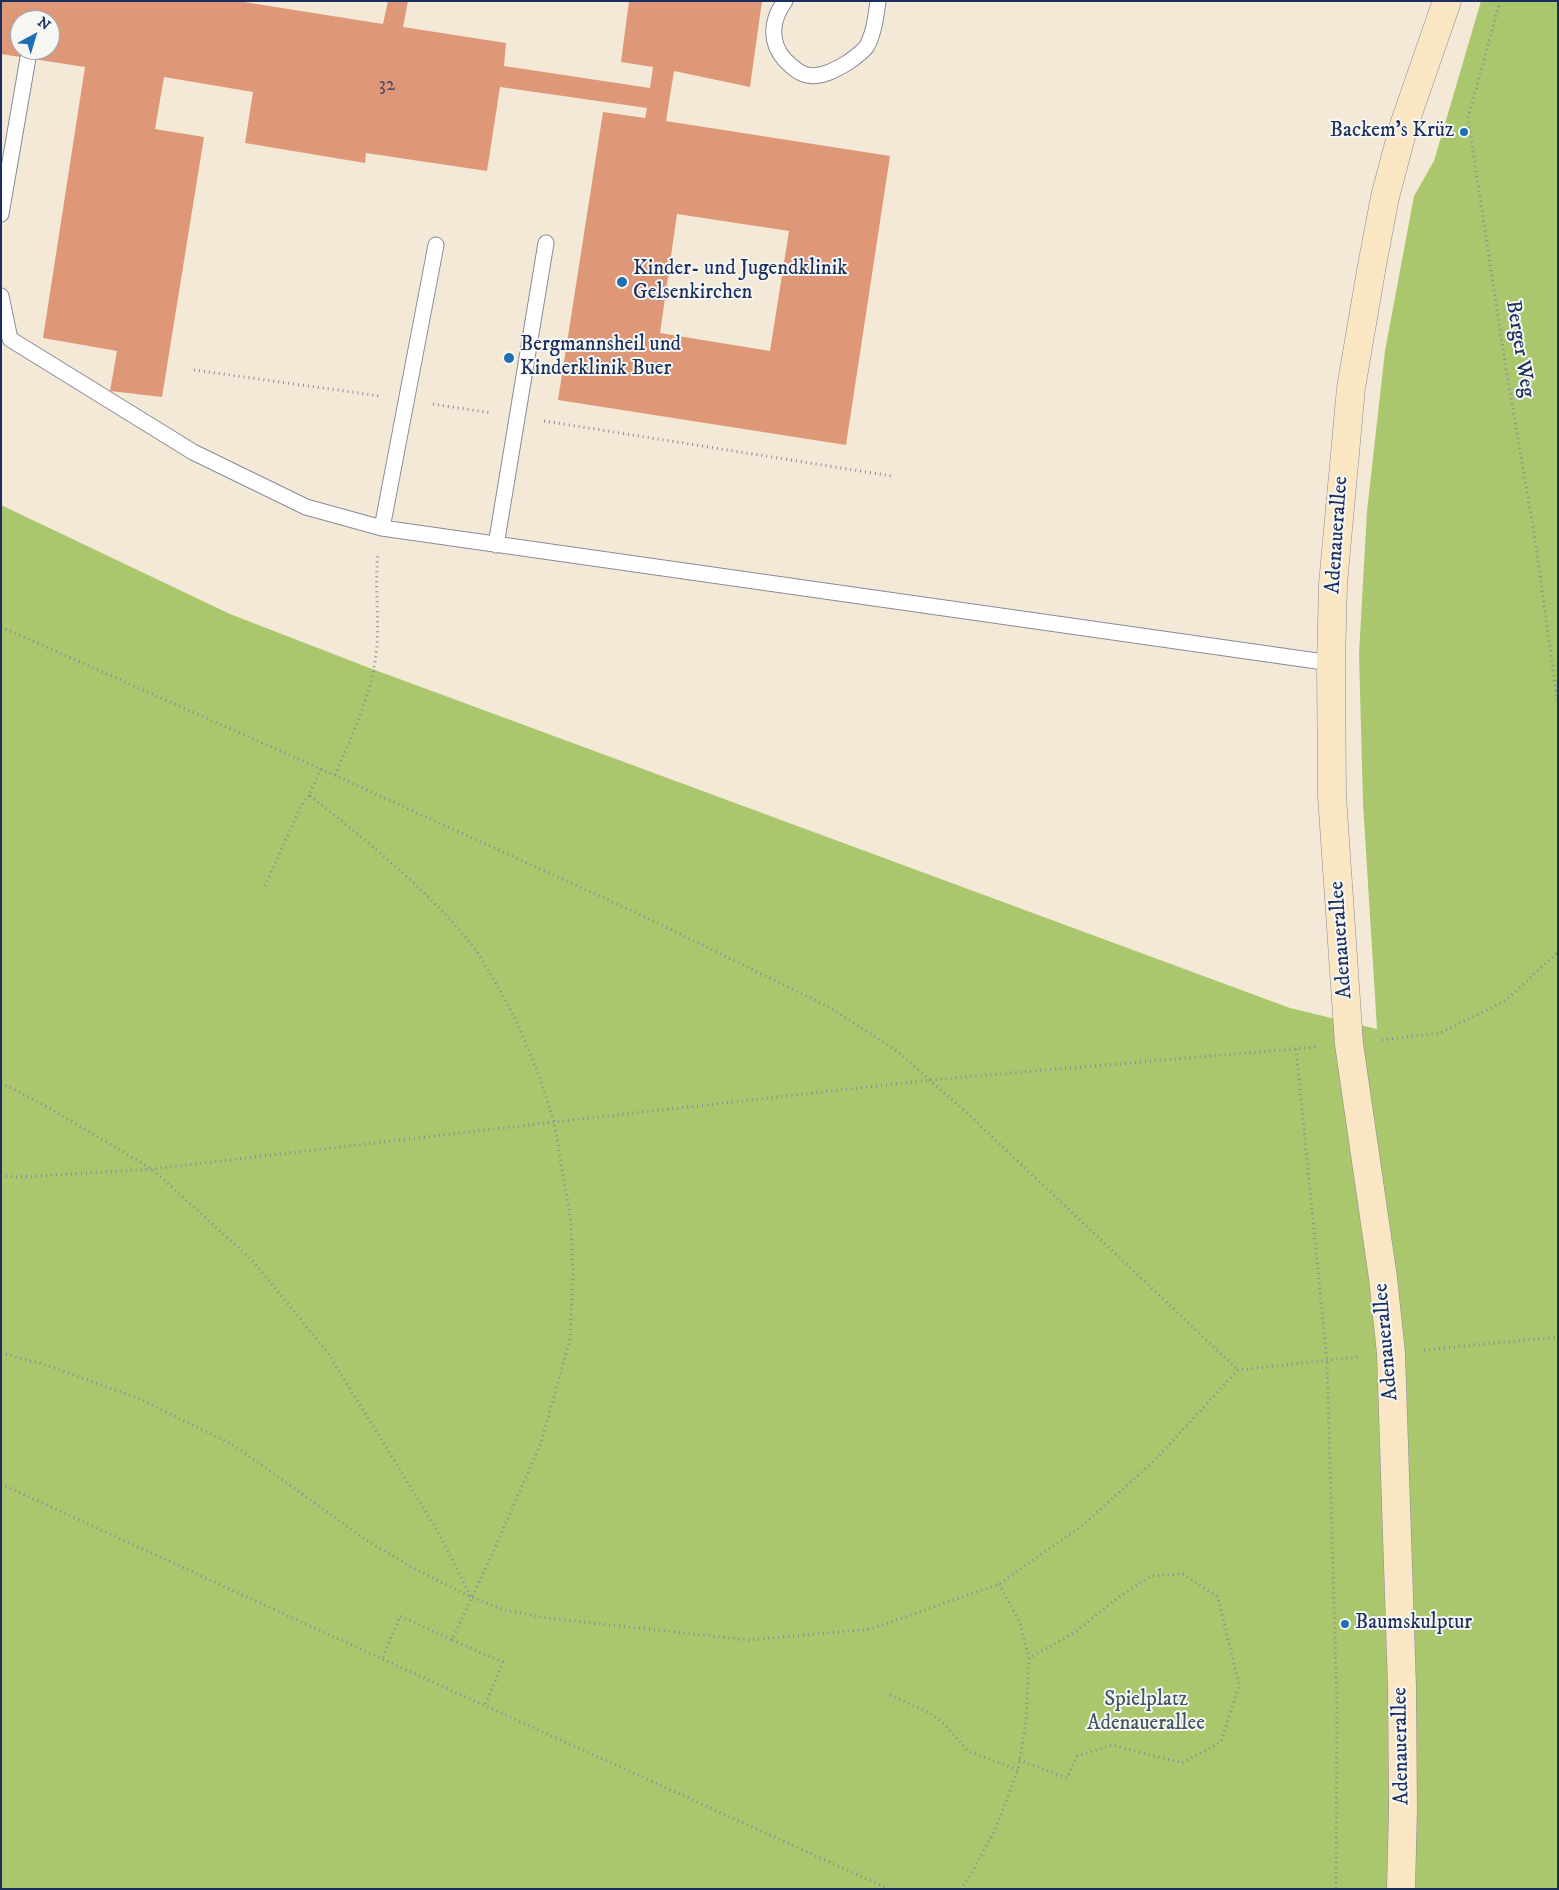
<!DOCTYPE html>
<meta charset="utf-8">
<style>
body{margin:0}
#map{position:relative;width:1559px;height:1890px;overflow:hidden;background:#f4e9d6;font-family:"IM FELL DW Pica",serif}
canvas{display:block}
.frame{position:absolute;inset:0;border:2px solid #1b2f5e;pointer-events:none}
.north{position:absolute;left:10px;top:10px;width:50px;height:50px;box-sizing:border-box;background:#f6f6f2;border:1px solid #9ea6b7;border-radius:50%;rotate:39deg;font-size:14px;font-weight:700;line-height:20px;text-align:center;color:#1b2f5e}
.north::after{content:'';display:block;margin:auto;width:18px;height:22px;background:#1f6fb2;clip-path:polygon(50% 0,100% 100%,50% 72%,0 100%)}
</style>
<div id="map">
<canvas width="1559" height="1890"></canvas>
<div class="frame"></div>
<div class="north">N</div>
</div>
<script>
const ctx = document.querySelector('canvas').getContext('2d');
ctx.lineJoin = 'round';
function fillPath(path, color) { ctx.fillStyle = color; ctx.fill(path, 'evenodd'); }
function strokePath(path, color, width, dash) { ctx.strokeStyle = color; ctx.lineWidth = width; ctx.lineCap = dash ? 'butt' : 'round'; ctx.setLineDash(dash || []); ctx.stroke(path); }
function drawText(font, color, halo, rows, align = 'center') {
  ctx.font = font + ' "IM FELL DW Pica",serif'; ctx.lineWidth = 4; ctx.setLineDash([]); ctx.textBaseline = 'middle'; ctx.strokeStyle = halo; ctx.fillStyle = color; for (const [text, x, y, turn = 0] of rows) {
    ctx.save(); ctx.translate(x, y); ctx.rotate((+turn || 0) * Math.PI / 180); ctx.textAlign = isNaN(turn) ? turn : align; if (halo) ctx.strokeText(text, 0, 0); ctx.fillText(text, 0, 0); ctx.restore();
  }
}
const green = new Path2D(`
 M1481 1H1558V1889H1V505L230 614 367 667 1290 1008 1377 1029 1363 803 1359 654 1367 511 1385 351 1414 196 1434 161Z`);
const building = new Path2D(`
 M1 1H238L383 24 388 1H408L403 27 506 43 504 66 650 88 653 67 621 62 629 1H762L750 87 674 71 666 121 890 156 846 445 558 400 603 112 645 118 647 108 500 87 487 171 366 153 365 163 245 143 253 92 164 77 155 129 204 137 162 397 110 391 117 351 43 338 85 67 1 54ZM20 20H50V50H20ZM677 214 789 231 770 351 660 333Z`);
const path = new Path2D(`
 M1500 1 1468 118 1504 356 1534 533 1558 705
 M194 370 380 396
 M433 404 491 413
 M544 421 892 476
 M1 627 321 769 641 915 829 1007 897 1051 965 1111 1238 1370
 M321 769 309 795 363 838 413 882 448 917 476 950 497 985 516 1020 540 1078 554 1122 571 1221 573 1277 570 1339 541 1443 495 1548 452 1640 400 1616 382 1659
 M335 775C350 739 369 701 375 662 381 626 374 590 378 554
 M265 886 300 808 309 795
 M1382 1040 1440 1033 1505 1001 1558 952
 M1296 1049 1327 1361 1337 1707 1336 1889
 M1 1083 44 1105 152 1169 252 1260 328 1353 437 1530 471 1597
 M1 1176 24 1177 152 1169 554 1122 930 1080 1316 1047
 M1424 1350 1558 1337
 M1 1353 46 1365 140 1399 235 1446 366 1540 415 1569 471 1597 504 1610 547 1618 749 1640 871 1629 999 1584 1083 1525 1154 1461 1238 1370 1358 1357
 M1 1484 382 1659 889 1889
 M452 1640 503 1662 485 1705
 M890 1695 930 1713 946 1726 968 1751 1018 1770
 M1019 1760 1067 1778 1077 1756 1112 1745 1182 1763 1221 1742 1239 1685 1218 1597 1183 1574 1151 1576 1119 1597 1074 1633 1029 1658
 M960 1889 970 1876 996 1828 1018 1770 1026 1722 1029 1658 1020 1623 999 1584`);
const lane = new Path2D(`
 M785 1C771 20 769 42 785 60 791 66 798 73 807 75 821 78 835 70 847 63 854 58 862 53 867 46 874 33 876 16 878 1
 M1 214 28 58
 M436 245 382 528 1331 663
 M1 296 10 339 193 452 306 507 382 528
 M496 545 546 243`);
const secondary = new Path2D(`
 M1401 1889 1403 1810 1402 1687 1391 1353 1383 1278 1349 1044 1332 796 1331 663 1333 584 1351 388 1371 271 1385 197 1404 125 1447 1`);
const markers = [
 [1464,132,5,"#1f6fb2"],
 [622,282,6,"#1f6fb2"],
 [509,358,6,"#1f6fb2"],
 [1345,1624,5,"#1f6fb2"]
];
const numberNames = [
 ["32",387,86]
];
const poiNames = [
 ["Backem's Krüz",1454,132,"right"],
 ["Kinder- und Jugendklinik",633,270],
 ["Gelsenkirchen",633,294],
 ["Bergmannsheil und",520,346],
 ["Kinderklinik Buer",520,370],
 ["Baumskulptur",1355,1624]
];
const streetNames = [
 ["Berger Weg",1519,349,81],
 ["Adenauerallee",1338,535,-86],
 ["Adenauerallee",1342,940,-94],
 ["Adenauerallee",1387,1342,-95],
 ["Adenauerallee",1402,1746,-91]
];
const parkNames = [
 ["Spielplatz",1146,1701],
 ["Adenauerallee",1146,1725]
];
fillPath(green, '#aac76e');
fillPath(building, '#df9877');
strokePath(lane, '#888c9a', 17);
strokePath(secondary, '#888c9a', 29);
strokePath(path, '#888c9a', 3, [1, 4]);
strokePath(lane, '#fff', 15);
strokePath(secondary, '#fbe6c4', 28);
for (const [x, y, r, color] of markers) { const dot = new Path2D(); dot.arc(x, y, r, 0, 2 * Math.PI); ctx.fillStyle = color; ctx.fill(dot); strokePath(dot, '#f6f6f2', 2); }
drawText('19px', '#4c4964', null, numberNames);
drawText('21px', '#1b2f5e', '#f6f6f2', poiNames, 'left');
drawText('21px', '#1b2f5e', '#f6f6f2', streetNames);
drawText('21px', '#3f5562', '#f6f6f2', parkNames);
</script>
